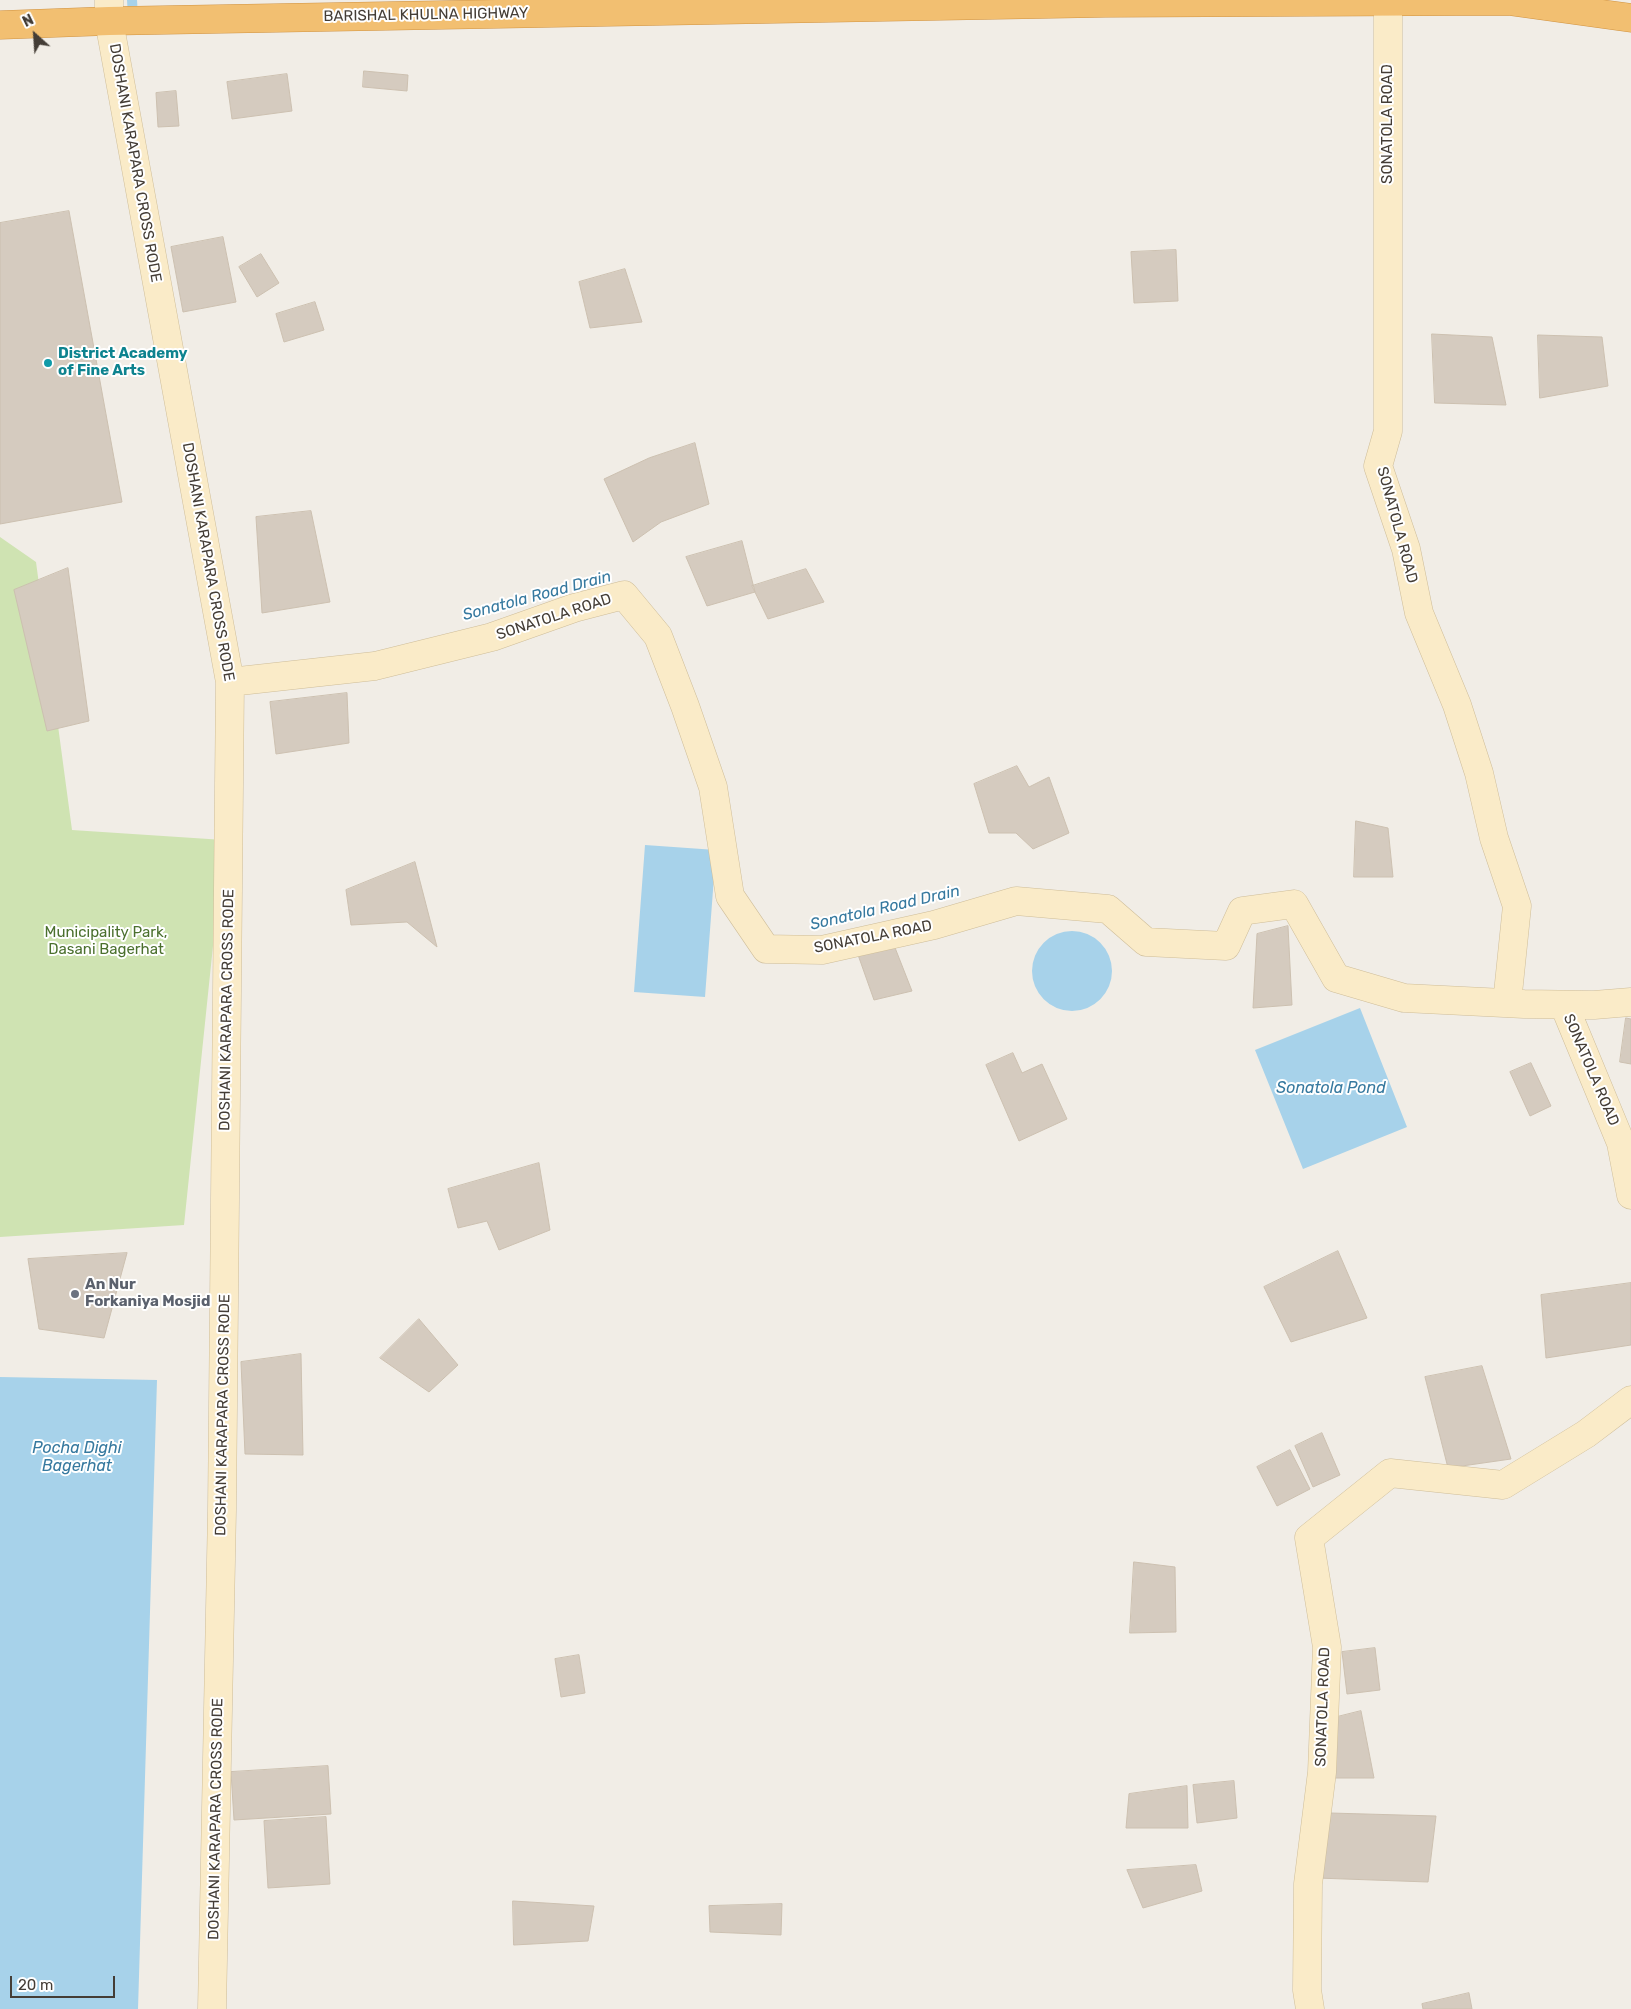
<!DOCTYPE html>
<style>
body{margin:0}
#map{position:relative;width:1631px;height:2009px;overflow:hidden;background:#f1ede6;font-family:Rubik,sans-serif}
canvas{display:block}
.north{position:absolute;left:10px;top:10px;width:50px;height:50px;-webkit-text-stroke:4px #fff;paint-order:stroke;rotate:334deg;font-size:14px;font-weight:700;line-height:20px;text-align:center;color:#443d36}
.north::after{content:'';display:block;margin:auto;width:18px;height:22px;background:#443d36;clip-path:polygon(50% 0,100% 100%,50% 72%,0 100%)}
.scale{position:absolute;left:10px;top:1976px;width:105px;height:22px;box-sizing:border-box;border:2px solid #443d36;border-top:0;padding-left:6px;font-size:15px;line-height:18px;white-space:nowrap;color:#443d36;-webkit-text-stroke:4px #fff;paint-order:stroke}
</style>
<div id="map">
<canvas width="1631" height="2009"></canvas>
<div class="north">N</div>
<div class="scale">20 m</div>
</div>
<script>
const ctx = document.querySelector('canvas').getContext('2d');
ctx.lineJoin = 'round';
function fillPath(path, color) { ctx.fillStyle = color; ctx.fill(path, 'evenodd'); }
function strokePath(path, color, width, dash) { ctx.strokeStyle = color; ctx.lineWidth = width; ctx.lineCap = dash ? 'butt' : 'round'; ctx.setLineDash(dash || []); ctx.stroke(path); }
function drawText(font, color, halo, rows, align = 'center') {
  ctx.font = font + ' Rubik,sans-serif'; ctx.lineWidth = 4; ctx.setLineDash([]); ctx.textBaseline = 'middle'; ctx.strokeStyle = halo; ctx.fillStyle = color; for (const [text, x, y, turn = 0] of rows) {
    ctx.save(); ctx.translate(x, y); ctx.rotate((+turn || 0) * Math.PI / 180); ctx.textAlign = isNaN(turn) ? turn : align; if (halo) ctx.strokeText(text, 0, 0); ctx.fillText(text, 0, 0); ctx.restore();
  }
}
const green = new Path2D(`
 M0 537 36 562 72 830 224 840 184 1225 0 1237Z`);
const water = new Path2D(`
 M645 845 716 850 705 997 634 992Z
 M1032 971a40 40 0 1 1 80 0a40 40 0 1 1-80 0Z
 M1360 1008 1407 1127 1303 1169 1255 1050Z
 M0 1377 157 1380 138 2009H0Z`);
const stream = new Path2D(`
 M132 0 133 16`);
const building = new Path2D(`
 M364 71 408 75 407 91 363 87Z
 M287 74 292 111 232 119 227 82Z
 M176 91 179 126 158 127 156 93Z
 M69 211 122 502 0 524V223Z
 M223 237 236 302 183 312 171 247Z
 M1176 250 1178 301 1134 303 1131 252Z
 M261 254 279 283 257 297 239 267Z
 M625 269 642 322 590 328 579 282Z
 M315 302 324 330 284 342 276 314Z
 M1432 334 1492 337 1506 405 1435 403Z
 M1538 335 1602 337 1608 386 1540 398Z
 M695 443 709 504 661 522 633 542 604 479 649 458Z
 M311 511 330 602 262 613 256 517Z
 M742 541 755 592 707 606 686 557Z
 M68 568 89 721 47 731 14 590Z
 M806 569 824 602 768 619 752 586Z
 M347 693 349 743 276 754 270 702Z
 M1017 766 1029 787 1049 777 1069 833 1033 849 1016 833H989L974 784Z
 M1356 821 1388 828 1393 877H1354Z
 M415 862 437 947 407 922 351 925 346 890Z
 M1288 926 1292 1005 1253 1008 1257 934Z
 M892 940 912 991 874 1000 857 952Z
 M1626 1018 1631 1019V1064L1620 1062Z
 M1013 1053 1022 1073 1042 1064 1067 1119 1019 1141 986 1065Z
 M1531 1063 1551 1106 1530 1116 1510 1072Z
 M539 1163 550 1230 499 1250 487 1221 458 1228 448 1189Z
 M1338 1251 1367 1318 1291 1342 1264 1287Z
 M127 1253 104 1338 39 1329 28 1259Z
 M1631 1283V1345L1546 1358 1541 1295Z
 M419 1319 458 1365 429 1392 380 1358Z
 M301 1354 303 1455 245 1454 241 1362Z
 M1482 1366 1511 1459 1448 1468 1425 1377Z
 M1322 1433 1340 1475 1313 1487 1295 1446Z
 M1290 1450 1310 1489 1277 1506 1257 1467Z
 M1134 1562 1175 1567 1176 1632 1130 1633Z
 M1375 1648 1380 1690 1347 1694 1342 1652Z
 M579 1655 585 1693 561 1697 555 1659Z
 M1361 1711 1374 1778H1335L1329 1719Z
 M328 1766 331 1814 234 1820 231 1772Z
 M1234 1781 1237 1818 1197 1823 1193 1785Z
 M1187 1786 1188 1828H1126L1129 1794Z
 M1330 1813 1436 1816 1428 1882 1317 1878Z
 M326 1817 330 1884 268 1888 264 1821Z
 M1196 1865 1202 1891 1143 1908 1127 1870Z
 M513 1901 594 1906 588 1941 514 1945Z
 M782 1904 781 1935 710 1932 709 1906Z
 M1469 1993 1472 2009H1423L1422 2004Z`);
const secondary = new Path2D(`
 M109 0V21L230 682 222 1510 212 2009
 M1388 1V431L1378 466 1406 549 1419 613 1457 705 1479 773 1494 838 1517 906 1507 1003
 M230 682 375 666 492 637 574 608 624 595 658 636 685 706 713 787 730 896 766 949 822 950 934 925 1016 901 1108 909 1146 942 1226 946 1242 911 1294 904 1336 978 1404 998 1524 1004 1594 1005 1631 1002
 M1564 1005 1621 1143 1631 1195
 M1310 2009 1307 1990 1308 1884 1322 1772 1327 1647 1309 1538 1390 1473 1503 1485 1586 1434 1631 1400`);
const highway = new Path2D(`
 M0 25 109 21 1105 3 1508 1 1631 18`);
const markers = [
 [48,363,5,"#0f9aa8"],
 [75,1294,5,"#6b7280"]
];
const streetNames = [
 ["BARISHAL KHULNA HIGHWAY",426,15,-1],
 ["SONATOLA ROAD",1388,124,-90],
 ["DOSHANI KARAPARA CROSS RODE",135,163,80],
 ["SONATOLA ROAD",1397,525,75],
 ["DOSHANI KARAPARA CROSS RODE",208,562,80],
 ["SONATOLA ROAD",554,617,-18],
 ["SONATOLA ROAD",873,937,-11],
 ["DOSHANI KARAPARA CROSS RODE",227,1010,-89],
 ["SONATOLA ROAD",1591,1070,67],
 ["DOSHANI KARAPARA CROSS RODE",223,1415,-89],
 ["SONATOLA ROAD",1323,1707,-88],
 ["DOSHANI KARAPARA CROSS RODE",216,1819,-89]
];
const cultureNames = [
 ["District Academy",58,354],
 ["of Fine Arts",58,371]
];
const parkNames = [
 ["Municipality Park,",106,933],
 ["Dasani Bagerhat",106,950]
];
const worshipNames = [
 ["An Nur",85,1285],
 ["Forkaniya Mosjid",85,1302]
];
const waterNames = [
 ["Sonatola Road Drain",537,596,-15],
 ["Sonatola Road Drain",885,908,-13],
 ["Sonatola Pond",1331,1088],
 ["Pocha Dighi",77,1448],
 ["Bagerhat",77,1466]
];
fillPath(green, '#cfe3b2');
fillPath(water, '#a7d2ea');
strokePath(stream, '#a7d2ea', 10);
fillPath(building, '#d5cbbf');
strokePath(building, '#ccc0b0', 1);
strokePath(secondary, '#cebd99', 29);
strokePath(highway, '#d09342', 29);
strokePath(secondary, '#faebc8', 28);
strokePath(highway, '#f2bf71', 28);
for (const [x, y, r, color] of markers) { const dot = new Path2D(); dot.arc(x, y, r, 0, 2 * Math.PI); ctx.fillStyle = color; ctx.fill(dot); strokePath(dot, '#fff', 2); }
drawText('15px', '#443d36', '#fff', streetNames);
drawText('bold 15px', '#0d838f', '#fff', cultureNames, 'left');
drawText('15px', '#4b702e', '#fff', parkNames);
drawText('bold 15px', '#5b616d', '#fff', worshipNames, 'left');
drawText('italic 16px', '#36799f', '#fff', waterNames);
</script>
